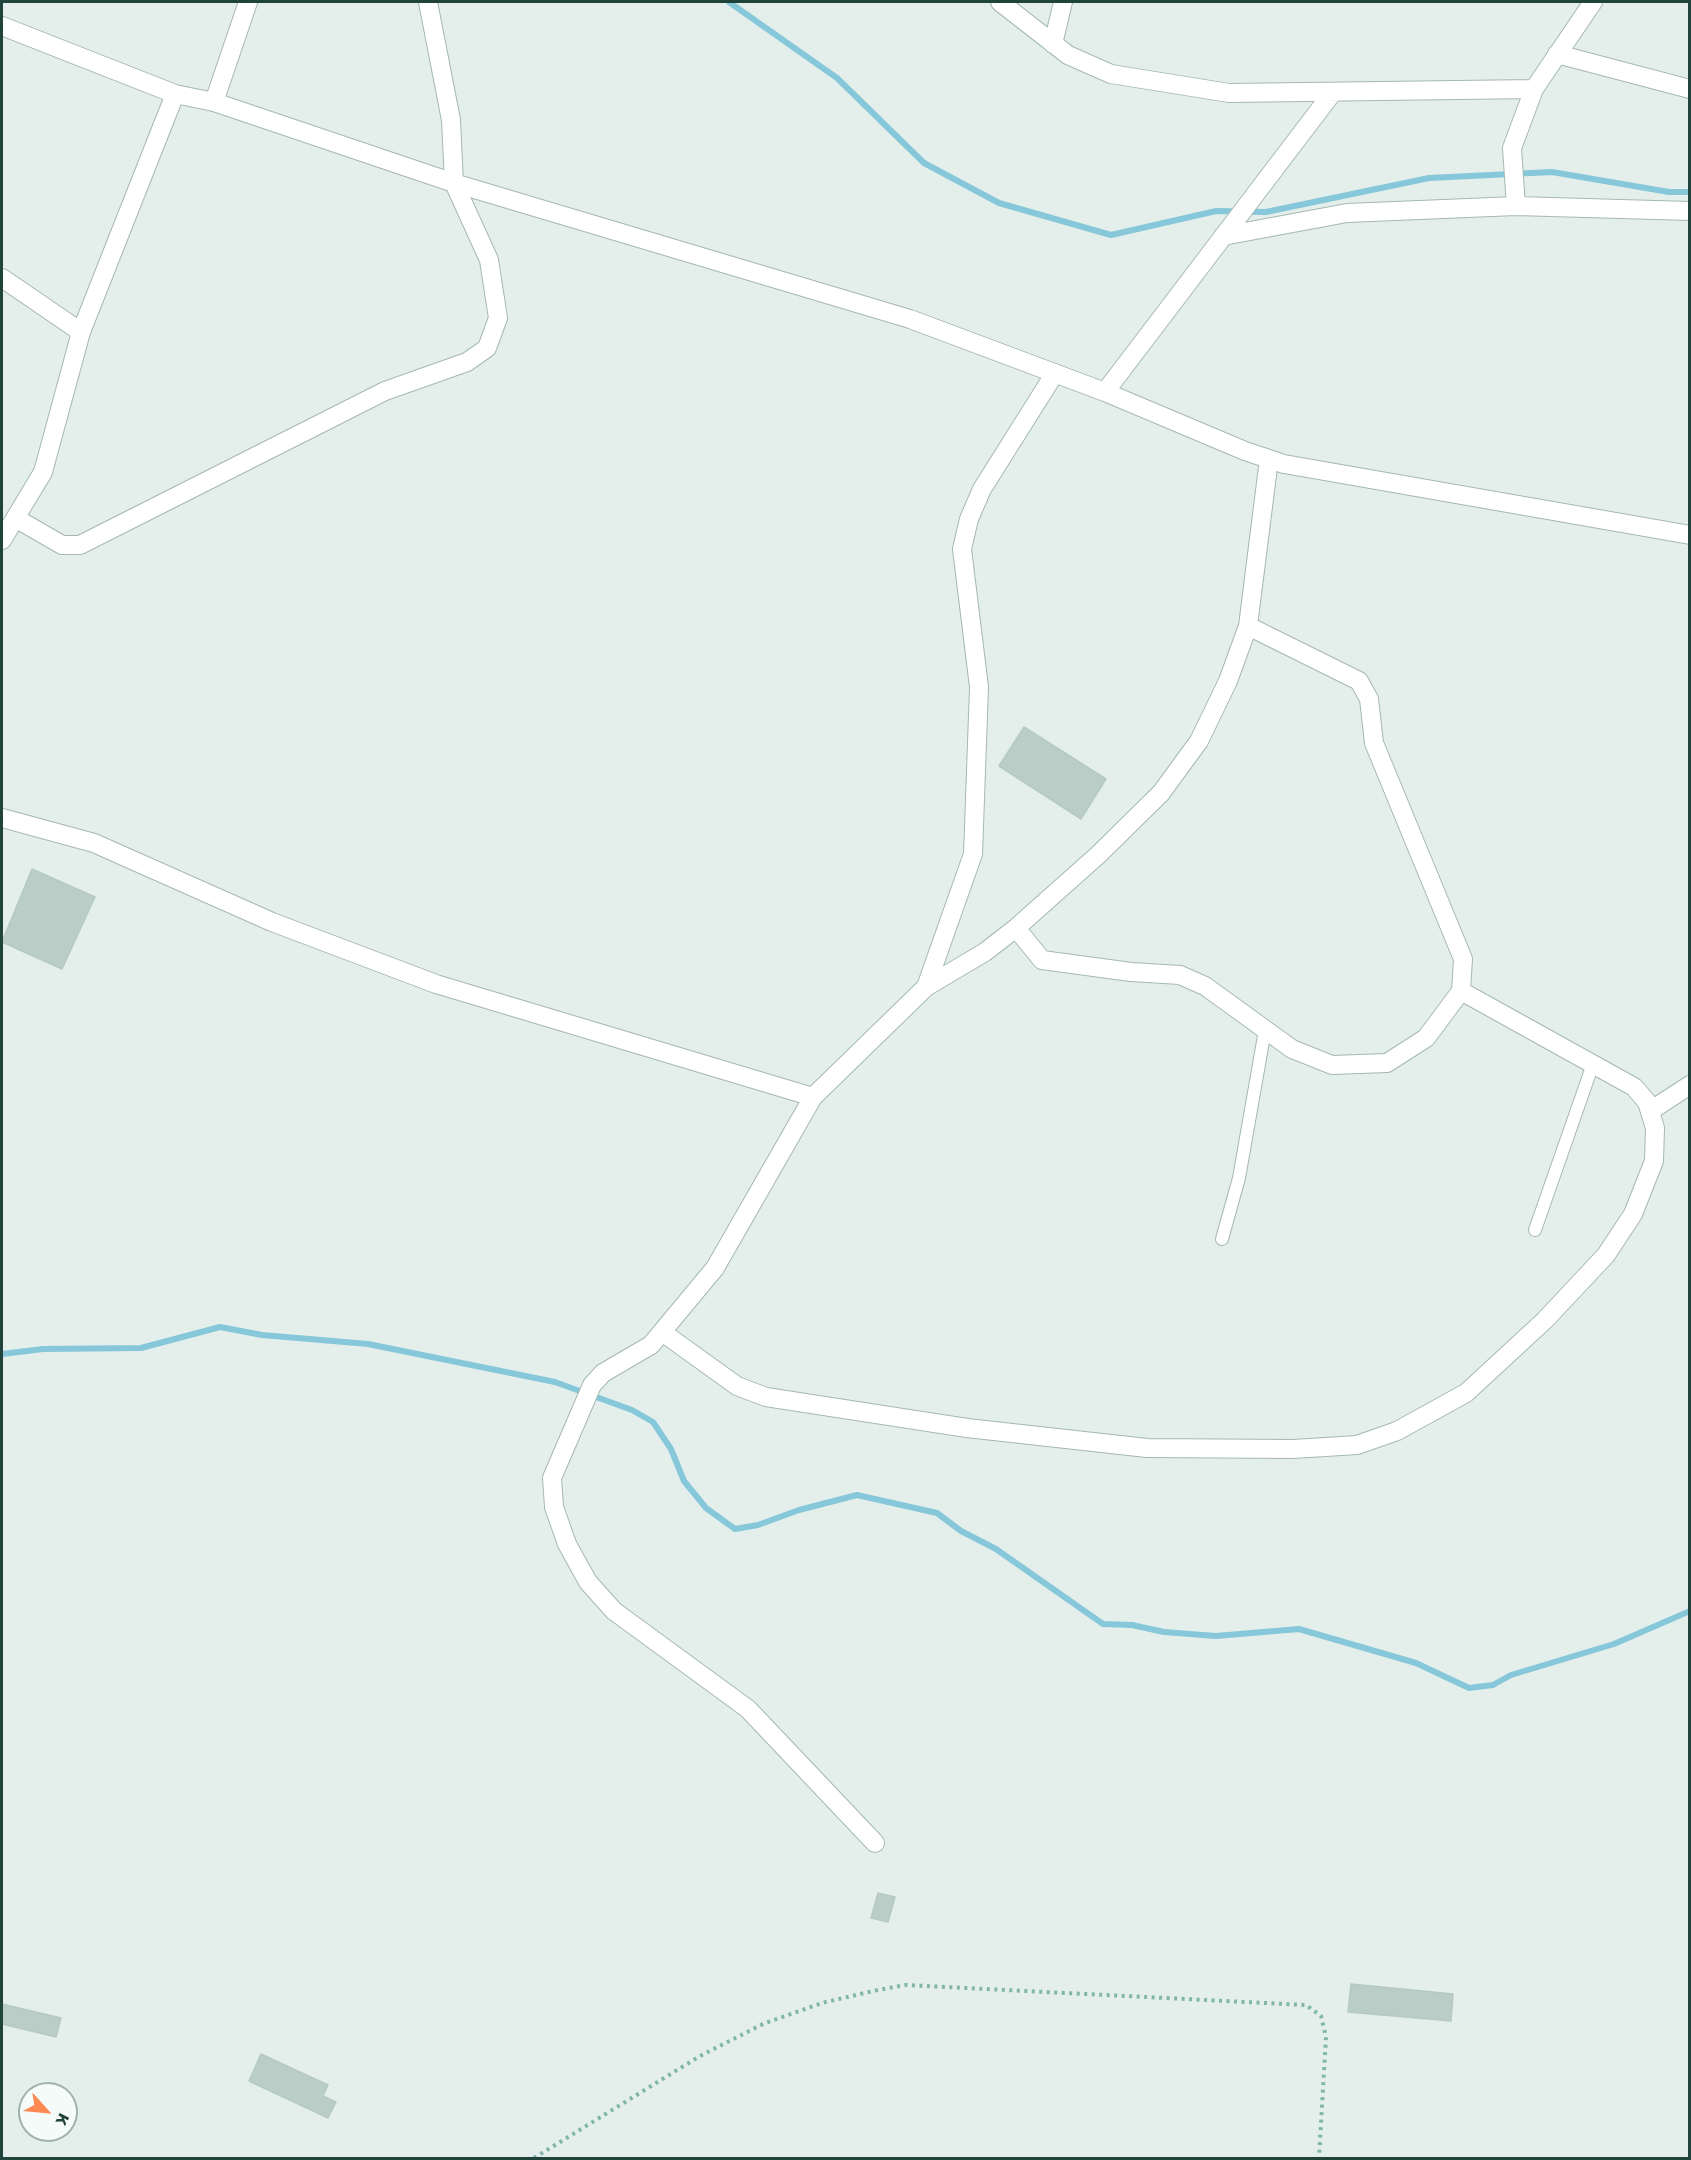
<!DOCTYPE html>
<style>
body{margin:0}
#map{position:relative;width:1691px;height:2160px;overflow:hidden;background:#e4efeb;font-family:"Work Sans",sans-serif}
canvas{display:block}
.frame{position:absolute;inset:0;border:3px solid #20433c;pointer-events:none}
.north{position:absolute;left:18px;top:2082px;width:60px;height:60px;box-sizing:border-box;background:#f5fbf8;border:2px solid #a0b1ad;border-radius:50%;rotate:117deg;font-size:16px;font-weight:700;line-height:24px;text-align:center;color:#20433c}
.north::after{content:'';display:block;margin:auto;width:21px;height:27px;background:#ff8952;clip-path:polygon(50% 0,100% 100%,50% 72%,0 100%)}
</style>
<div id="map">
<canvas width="1691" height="2160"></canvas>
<div class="frame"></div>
<div class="north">K</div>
</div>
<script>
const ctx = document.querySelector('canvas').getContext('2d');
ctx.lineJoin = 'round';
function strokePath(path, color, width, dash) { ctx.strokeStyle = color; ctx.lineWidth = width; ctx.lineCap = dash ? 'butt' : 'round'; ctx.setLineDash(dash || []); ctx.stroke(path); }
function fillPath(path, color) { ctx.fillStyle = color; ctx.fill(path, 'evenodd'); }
const stream = new Path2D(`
 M729 2 837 78 924 163 999 203 1111 235 1216 211 1266 212 1429 178 1552 172 1669 192H1690
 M2 1354 43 1349 141 1348 220 1327 262 1335 368 1344 555 1382 632 1410 653 1422 671 1449 684 1481 706 1508 735 1529 758 1525 799 1510 857 1495 937 1513 961 1531 996 1549 1103 1624 1132 1625 1164 1632 1216 1636 1299 1629 1416 1663 1469 1688 1493 1685 1511 1675 1614 1644 1690 1611`);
const building = new Path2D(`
 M1024 727 1106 779 1081 819 999 766Z
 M32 869 95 897 62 969 2 942Z
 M878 1893 895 1897 888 1922 871 1918Z
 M1351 1984 1453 1994 1451 2021 1348 2012Z
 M2 2004 61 2018 56 2037 2 2024Z
 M261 2054 328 2085 323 2096 336 2102 328 2118 249 2081Z`);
const path = new Path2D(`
 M534 2158 700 2056 763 2024 822 2003 873 1991 905 1985 1306 2005 1321 2016 1326 2037 1319 2158`);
const lane = new Path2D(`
 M1535 1230 1593 1064
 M1222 1239 1239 1178 1265 1030`);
const street = new Path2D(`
 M1000 2 1068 55 1111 74 1229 93 1534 89
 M2 26 175 94 214 102 454 183 910 319 1105 392 1245 451 1284 464 1690 535
 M1053 44 1063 2
 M1557 54 1690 89
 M214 102 248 2
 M1516 206 1512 148 1534 89 1593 2
 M1223 236 1347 213 1516 206 1690 211
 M2 278 81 332
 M1105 392 1333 92
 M17 519 62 545H80L385 391 467 362 487 348 498 318 489 260 454 183 451 120 428 2
 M2 540 43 472 81 332 175 94
 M2 818 94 843 272 922 436 984 813 1097
 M1016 928 1042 960 1131 972 1180 975 1205 986 1292 1049 1332 1065 1387 1063 1426 1038 1461 991 1463 959 1374 743 1369 699 1359 681 1248 626
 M926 987 973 854 979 687 962 549 969 519 982 489 1055 373
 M1650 1111 1690 1085
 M662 1332 737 1386 766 1397 967 1428 1147 1448 1293 1449 1357 1445 1397 1431 1466 1393 1545 1320 1606 1255 1633 1214 1654 1161 1655 1128 1647 1102 1634 1087 1461 991
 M875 1843 748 1709 614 1611 588 1582 567 1544 554 1507 552 1478 592 1385 603 1373 651 1345 715 1268 813 1097 926 987 985 952 1016 928 1098 855 1161 793 1199 741 1228 681 1248 626 1269 459`);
strokePath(stream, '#86c7da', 6);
fillPath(building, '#bbcdc7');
strokePath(building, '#b5cac3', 1.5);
strokePath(lane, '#a5b8b3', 14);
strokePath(street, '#a5b8b3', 20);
strokePath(path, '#80b6a9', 4, [3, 4.5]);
strokePath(lane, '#fff', 12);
strokePath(street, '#fff', 18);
</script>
